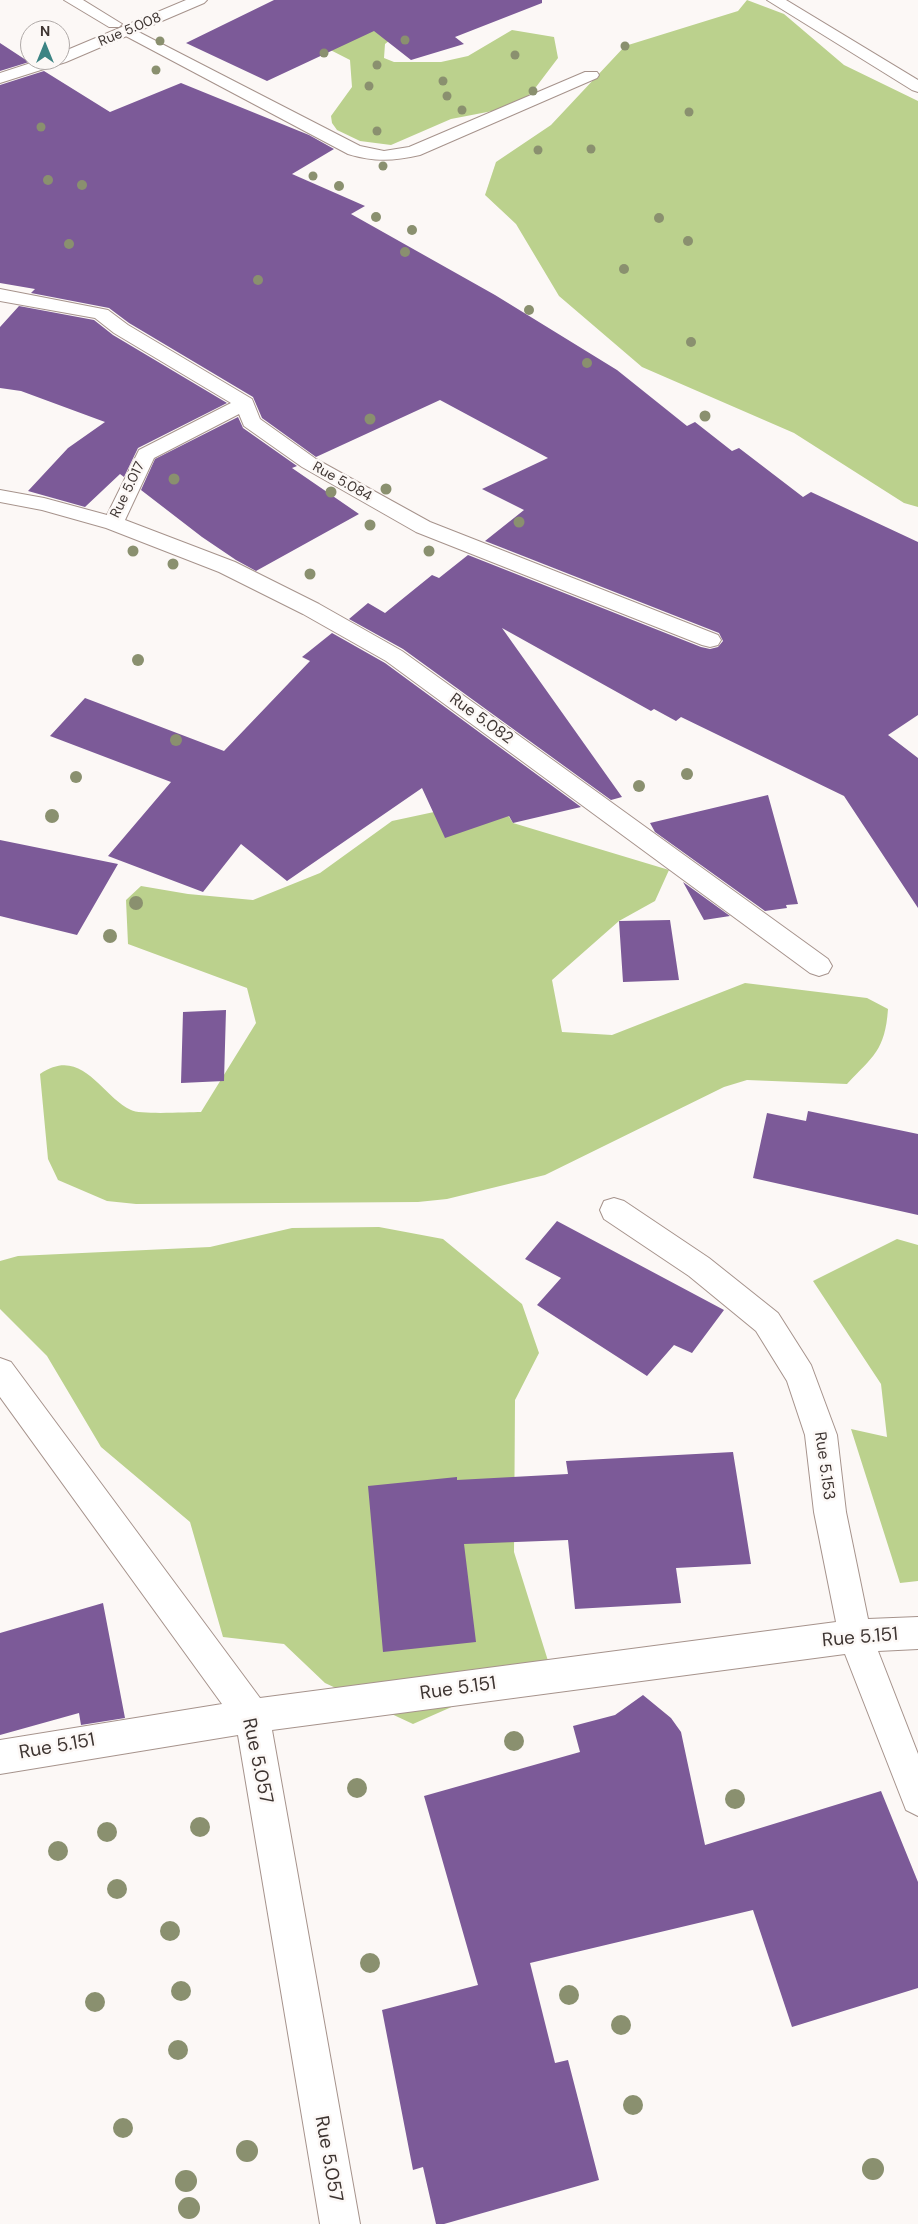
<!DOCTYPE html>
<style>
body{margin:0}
#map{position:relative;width:918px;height:2224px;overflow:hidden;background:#fcf8f6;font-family:"DM Sans",sans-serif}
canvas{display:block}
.north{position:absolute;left:20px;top:20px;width:50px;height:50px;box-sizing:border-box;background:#fcf8f6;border:1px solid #b0aaa8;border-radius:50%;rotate:0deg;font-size:14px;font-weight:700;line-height:20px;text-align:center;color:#3e3532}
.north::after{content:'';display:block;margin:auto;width:18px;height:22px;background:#3c8484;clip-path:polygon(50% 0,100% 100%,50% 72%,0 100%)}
</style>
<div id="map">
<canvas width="918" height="2224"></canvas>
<div class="north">N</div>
</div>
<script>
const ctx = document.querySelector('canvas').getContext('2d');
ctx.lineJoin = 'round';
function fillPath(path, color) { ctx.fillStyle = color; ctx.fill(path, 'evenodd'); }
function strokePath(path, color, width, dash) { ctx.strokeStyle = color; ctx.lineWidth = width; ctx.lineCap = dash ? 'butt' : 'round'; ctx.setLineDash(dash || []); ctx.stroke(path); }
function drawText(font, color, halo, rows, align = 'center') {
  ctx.font = font + ' "DM Sans",sans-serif'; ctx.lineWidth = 5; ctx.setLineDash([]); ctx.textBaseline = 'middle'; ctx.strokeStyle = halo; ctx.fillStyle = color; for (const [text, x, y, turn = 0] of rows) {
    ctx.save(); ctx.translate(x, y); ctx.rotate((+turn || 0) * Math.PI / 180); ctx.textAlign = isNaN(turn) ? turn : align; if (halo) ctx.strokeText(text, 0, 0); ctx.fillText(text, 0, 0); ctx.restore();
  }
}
const green = new Path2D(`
 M747 0 784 14 844 65 918 101V507L904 503 794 433 642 367 559 296 516 224 485 195 496 162 551 125 625 46 738 11Z
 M408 26 385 44 384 58 394 62H441L468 56 512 30 554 37 558 58 533 91 520 103 508 108 451 119 391 145 360 141 337 130 332 123 331 116 352 87 350 60 303 36Z
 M480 772 513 823 669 870 655 901 619 921 552 980 562 1032 612 1035 745 983 867 998 888 1009C885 1051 873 1056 847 1084L747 1080 724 1087 545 1175 447 1199 418 1202 136 1204 107 1201 58 1180 48 1159 40 1074C82 1045 101 1096 131 1110 140 1115 188 1112 201 1112L256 1023 247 988 128 944 126 900 141 886 188 894 253 900 320 873 392 821 448 809Z
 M379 1227 443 1239 522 1304 539 1353 515 1400 514 1552 549 1664 413 1724 325 1683 284 1644 223 1637 190 1522 101 1447 47 1356 0 1309V1261L18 1256 210 1247 292 1228Z
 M897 1239 918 1245V1581L900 1583 851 1429 887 1437 881 1384 813 1281Z`);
const building = new Path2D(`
 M274 0H542V3L455 37 464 44 411 60 374 31 267 81 186 43Z
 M0 43 29 62 0 71Z
 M44 71 110 112 181 83 309 135 334 149 292 174 365 206 351 214 495 295 617 370 687 426 695 422 732 451 739 448 803 497 811 492 918 542V715L888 735 918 758V908L844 796 681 717 676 721 654 709 651 711 502 628 622 797 611 800 403 649 349 619 368 603 385 613 432 575 439 578 468 555 701 647 710 649 718 647 723 641 719 633 485 541 524 510 482 489 548 458 440 400 316 457 262 418 253 397 129 323 109 308 31 293 35 289 0 283V85Z
 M19 306 94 320 113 335 227 403 138 448 124 477 120 474 85 507 28 491 68 448 105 422 21 391 0 388V327Z
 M238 417 243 428 297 466 292 468 359 514 256 571 236 560 202 537 141 490 155 459Z
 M332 633 385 663 581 807 513 823 509 816 445 838 422 788 287 881 241 844 203 892 108 856 171 782 50 736 85 698 224 751 310 661 302 657Z
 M768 795 798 904 786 905 787 908 765 911 655 832 650 823Z
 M0 840 118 864 77 935 0 916Z
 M683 882 730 916 704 920Z
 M670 920 679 980 623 982 619 921Z
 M226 1010 224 1081 181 1083 183 1012Z
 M808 1111 918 1134V1215L753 1178 767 1113 806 1121Z
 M557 1221 724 1310 692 1353 674 1345 647 1376 537 1305 561 1278 525 1259Z
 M733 1452 751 1564 676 1568 681 1603 575 1609 568 1540 464 1544 476 1642 383 1652 368 1486 457 1477V1480L568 1474 566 1461Z
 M103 1603 125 1718 81 1725 79 1713 0 1735V1633Z
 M643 1695 671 1718 681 1732 705 1845 881 1791 918 1882V1988L792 2027 753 1910 530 1963 555 2063 568 2060 599 2180 444 2224H436L423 2167 413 2170 382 2010 478 1985 424 1796 580 1752 573 1726 615 1715Z`);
const minor = new Path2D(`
 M64 0H83L122 24 119 27H109Z
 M767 0H786L918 80V92L912 90Z
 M127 26 360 146 384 151 409 147 585 72H597L599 75 597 78 420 155C394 161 374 162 348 154L122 34 119 31 122 28Z
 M0 289 108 310 128 325 252 399 260 419 316 459 430 522 718 635 721 640 718 645 710 647 702 645 416 532 302 467 244 426 239 414 154 458 125 520 235 562 319 604 402 651 828 959 832 966 828 973 819 976 810 973 386 661 303 614 219 572 106 528 42 510 0 502V490L44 498 107 515 139 450 231 403 114 333 95 318 0 301Z
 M614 1198 624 1201 709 1258 778 1313 811 1365 837 1435 846 1512 868 1619 918 1617V1649L878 1651 918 1754V1816L906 1810 845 1654 272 1730 360 2224H320L238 1735 0 1774V1740L222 1704 0 1397V1358L11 1362 260 1698 836 1622 814 1512 805 1435 787 1381 756 1331 689 1276 604 1219 600 1210 604 1201Z`);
const secondary = new Path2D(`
 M186 0H207L204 3 66 62 0 83V73L40 60H60V53Z`);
const trees = [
 [405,40,4.5],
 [160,41,4.5],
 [625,46,4.5],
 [324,53,4.5],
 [515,55,4.5],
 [377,65,4.5],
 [156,70,4.5],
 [443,81,4.5],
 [369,86,4.5],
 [533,91,4.5],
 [447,96,4.5],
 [462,110,4.5],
 [689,112,4.5],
 [41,127,4.5],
 [377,131,4.5],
 [591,149,4.5],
 [538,150,4.5],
 [383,166,4.5],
 [313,176,4.5],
 [48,180,5],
 [82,185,5],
 [339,186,5],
 [376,217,5],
 [659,218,5],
 [412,230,5],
 [688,241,5],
 [69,244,5],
 [405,252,5],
 [624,269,5],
 [258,280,5],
 [529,310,5],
 [691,342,5],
 [587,363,5],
 [705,416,5.5],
 [370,419,5.5],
 [174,479,5.5],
 [386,489,5.5],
 [331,492,5.5],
 [519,522,5.5],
 [370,525,5.5],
 [133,551,5.5],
 [429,551,5.5],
 [173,564,5.5],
 [310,574,5.5],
 [138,660,6],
 [176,740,6],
 [687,774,6],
 [76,777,6],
 [639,786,6],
 [52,816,7],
 [136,903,7],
 [110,936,7],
 [514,1741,10],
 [357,1788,10],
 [735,1799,10],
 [200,1827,10],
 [107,1832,10],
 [58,1851,10],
 [117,1889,10],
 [170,1931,10],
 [370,1963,10],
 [181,1991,10],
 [569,1995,10],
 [95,2002,10],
 [621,2025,10],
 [178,2050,10],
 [633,2105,10],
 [123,2128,10],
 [247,2151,11],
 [873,2169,11],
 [186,2181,11],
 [189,2208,11]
];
const farStreetnames = [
 ["Rue 5.008",130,30,-23],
 ["Rue 5.084",342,482,29],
 ["Rue 5.017",128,490,-64]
];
const streetNames = [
 ["Rue 5.082",481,719,36],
 ["Rue 5.153",824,1466,82]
];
const nearStreetnames = [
 ["Rue 5.151",860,1638,-5],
 ["Rue 5.151",458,1689,-8],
 ["Rue 5.151",57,1747,-10],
 ["Rue 5.057",257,1761,78],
 ["Rue 5.057",328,2159,80]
];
fillPath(green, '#bbd18d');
fillPath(building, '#7c5a98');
strokePath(minor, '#a6938c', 2);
strokePath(secondary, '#a6938c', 2);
fillPath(minor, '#fff');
fillPath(secondary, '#fff');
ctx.fillStyle = '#8a906f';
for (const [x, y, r] of trees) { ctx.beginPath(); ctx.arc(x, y, r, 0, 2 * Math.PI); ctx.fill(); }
drawText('14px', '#3e3532', '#fcf8f6', farStreetnames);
drawText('16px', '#3e3532', '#fcf8f6', streetNames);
drawText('19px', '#3e3532', '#fcf8f6', nearStreetnames);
</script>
